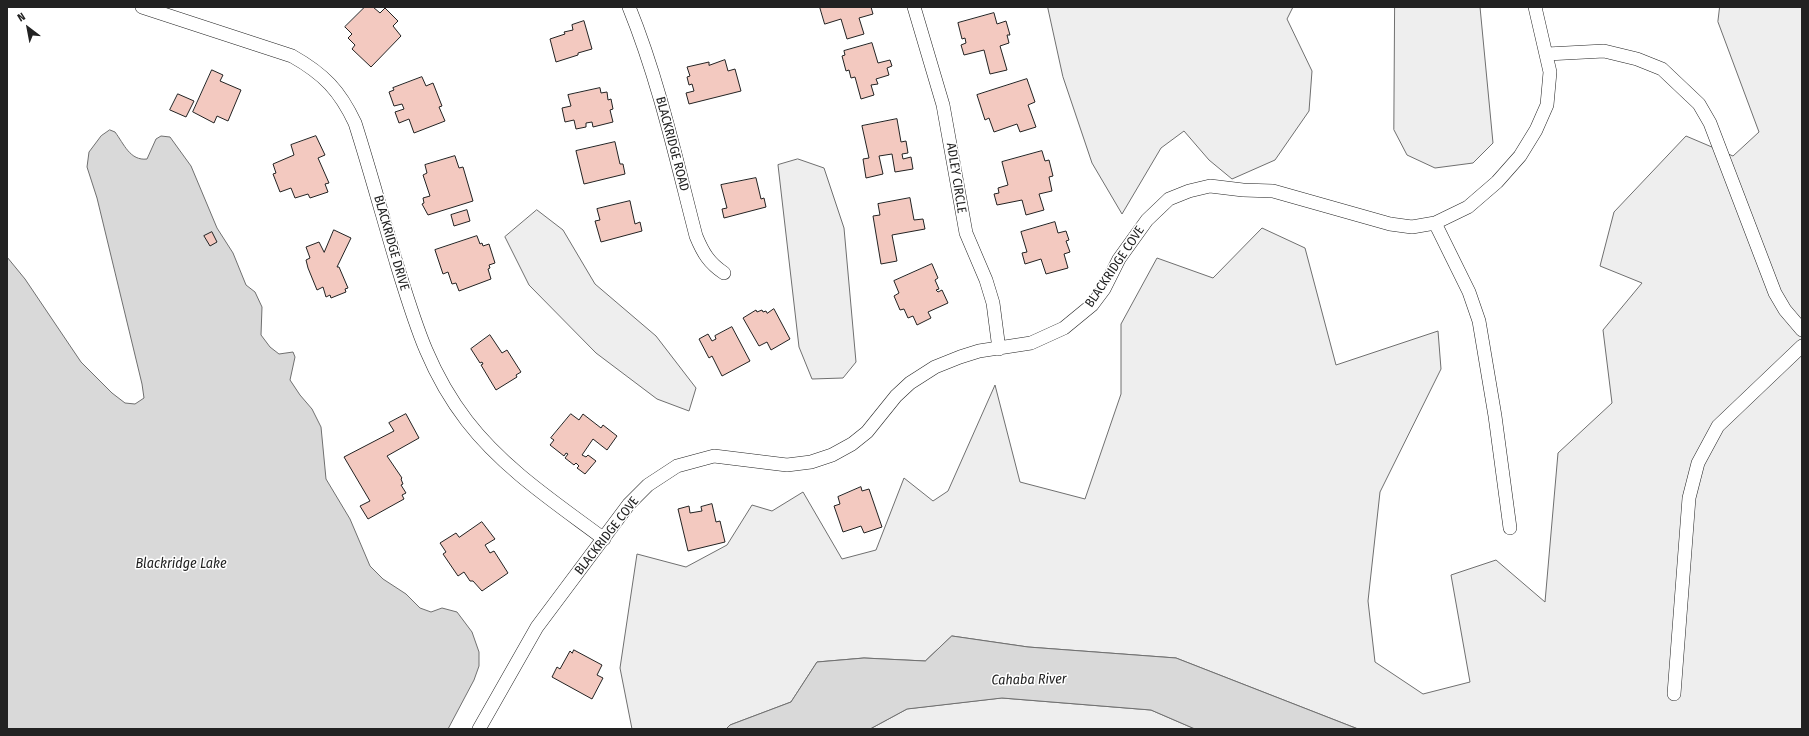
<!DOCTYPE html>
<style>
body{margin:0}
#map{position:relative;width:1809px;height:736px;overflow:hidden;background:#fff;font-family:"Fira Sans Condensed",sans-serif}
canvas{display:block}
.frame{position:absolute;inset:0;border:8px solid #222;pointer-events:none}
.north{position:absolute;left:8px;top:8px;width:40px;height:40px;-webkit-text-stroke:3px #fff;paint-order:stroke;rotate:328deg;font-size:11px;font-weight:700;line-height:16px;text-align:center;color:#222}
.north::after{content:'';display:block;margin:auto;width:14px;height:18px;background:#222;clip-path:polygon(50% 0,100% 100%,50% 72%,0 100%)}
</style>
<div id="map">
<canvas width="1809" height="736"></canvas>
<div class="frame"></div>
<div class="north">N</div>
</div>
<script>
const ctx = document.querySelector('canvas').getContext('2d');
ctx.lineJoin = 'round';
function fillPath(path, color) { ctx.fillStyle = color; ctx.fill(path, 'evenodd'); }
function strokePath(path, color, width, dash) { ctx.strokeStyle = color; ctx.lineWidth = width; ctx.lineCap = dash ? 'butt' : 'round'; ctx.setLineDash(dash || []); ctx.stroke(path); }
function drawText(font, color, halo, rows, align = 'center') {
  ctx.font = font + ' "Fira Sans Condensed",sans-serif'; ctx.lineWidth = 3; ctx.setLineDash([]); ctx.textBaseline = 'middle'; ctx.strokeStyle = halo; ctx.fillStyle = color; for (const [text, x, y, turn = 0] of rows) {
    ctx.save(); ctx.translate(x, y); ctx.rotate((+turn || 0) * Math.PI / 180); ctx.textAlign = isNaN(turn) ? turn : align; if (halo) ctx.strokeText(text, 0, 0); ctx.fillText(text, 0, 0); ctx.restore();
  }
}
const green = new Path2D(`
 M1048 7H1293L1287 19 1312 71 1309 111 1275 160 1232 179 1209 160 1184 131 1161 148 1122 214 1092 163 1063 77Z
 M1395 7H1480L1493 143 1473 163 1435 168 1407 155 1394 130Z
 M1720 7H1802V729H1358L1176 658 1028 647 952 636 925 661 864 658 817 662 791 702 730 725 726 729H632L620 668 637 554 686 567 727 545 752 505 772 511 803 492 842 559 876 550 904 478 933 501 948 491 995 385 1020 482 1085 499 1121 394V324L1157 258 1213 278 1262 228 1305 248 1336 365 1438 331 1441 369 1380 492 1368 601 1375 662 1423 694 1470 682 1451 575 1496 560 1545 602 1558 453 1612 403 1603 330 1642 283 1600 266 1614 212 1686 136 1733 156 1759 132 1718 22Z
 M798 159 824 168 844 228 856 362 843 378 812 379 799 347 778 165Z
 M537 210 563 230 595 284 656 336 696 388 689 411 657 399 596 353 529 285 505 237Z
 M1002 698 1151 710 1195 729H870L907 709Z`);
const water = new Path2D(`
 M110 130 115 132C124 144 130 161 147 159L156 139 161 136 170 137 191 166 217 228 233 253 246 285 255 292 262 307 261 335 270 347 279 354 293 352 295 357 290 380 300 395 312 409 321 427 326 479 350 519 370 566 383 579 406 594 420 608 431 612 442 608 457 612 472 632 479 652V666L474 680 448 729H7V257L25 279 81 362 112 393 125 403 135 404 144 398 142 384 97 198 87 167 89 152 101 136Z
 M952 636 1028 647 1176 658 1358 729H1195L1151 710 1002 698 907 709 870 729H726L730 725 791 702 817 662 864 658 925 661Z`);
const building = new Path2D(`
 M365 7H373L380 13 385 8 398 21 393 26 401 36 371 67 352 49 355 45 348 38 352 34 345 27Z
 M820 7H871L873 14 859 18 864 34 847 39 841 19 825 24Z
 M994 13 997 24 1006 21 1010 35H1007L1009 43 1000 46 1007 70 990 74 984 50 964 55 961 45 966 43 965 38 962 39 958 23Z
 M584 21 592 49 578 53V55L556 62 550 39 565 34 564 32 573 30 572 25Z
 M872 43 878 63 890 60 892 66 887 68 889 75 876 79 878 84 871 85 874 95 861 99 855 77 851 78 849 70 846 71 842 56 845 55 844 51Z
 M725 60 728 71 735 69 741 91 689 104 686 93 694 91 692 84 689 85 687 77 690 76 687 67 709 62V65Z
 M212 70 223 75 220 81 241 90 228 121 217 116 214 123 193 112Z
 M422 77 426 86 433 83 442 106 439 107 445 121 414 133 409 119 399 123 395 112 404 109 402 104 394 106 389 92 394 90 393 88Z
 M1027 79 1035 102 1028 105 1036 127 1020 132 1017 124 994 132 989 118 985 120 977 95Z
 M600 88 601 93 607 92 608 100 611 99 613 109 610 110 613 122 593 127 592 122 586 123V127L576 129 574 120 565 122 562 108 571 106 568 95Z
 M178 94 194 101 186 117 170 110Z
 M897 119 901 142 906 141 908 153 902 154 903 159 911 157 913 169 895 172 892 154 879 156 883 174 866 178 863 159 869 158 862 126Z
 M316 136 325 155 318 158 329 183 325 184 328 192 310 198 308 194 295 198 291 188 280 192 273 174 276 173 273 164 294 155 291 145Z
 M615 142 620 164H623L625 174 584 184 576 151Z
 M1042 151 1045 161 1049 160 1053 176 1049 177 1052 191 1039 194 1044 210 1026 215 1022 200 997 205 994 194 999 193 998 188 1008 185 1002 162Z
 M455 156 459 168 463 167 473 201 428 215 422 204 424 203 423 198 430 196 423 175 427 173 425 165Z
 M756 178 761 199 764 198 766 207 724 218 722 209 727 208 721 185Z
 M910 198 914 220 923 219 925 229 892 235 897 261 881 264 873 216 880 215 878 204Z
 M630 201 635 224 640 222 642 231 601 242 595 221 600 220 597 209Z
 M467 210 470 221 454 226 451 215Z
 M1055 222 1058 233 1066 231 1069 240 1066 241 1070 252 1064 254 1068 268 1046 274 1041 259 1025 264 1022 253 1027 252 1021 232Z
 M334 230 351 238 337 267H339L348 288 345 289 346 292 331 298 330 295 326 297 323 287 317 290 308 268 306 260 310 258 306 247 319 242 324 252Z
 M212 232 217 242 210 246 204 236Z
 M477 236 480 244 482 243 483 246 489 244 495 263 489 265 490 268 488 269 491 279 459 291 456 283 452 284 448 272 443 274 435 250Z
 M932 264 938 278 935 280 939 289 936 290 938 292 942 290 948 303 928 312 931 318 917 325 913 316 908 318 904 309 900 310 894 296 899 293 894 281Z
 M774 309 790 339 771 350 767 342 759 346 743 318 756 310 757 312 762 310 763 312 766 311 767 313Z
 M732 327 750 361 722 376 712 356 709 358 699 339 708 334 712 341 716 339 715 336Z
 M490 335 502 353 507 350 521 372 516 375 517 377 496 390 481 365 483 364 482 362 480 363 471 349Z
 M406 414 419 438 387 456 402 478 401 479 403 484 401 485 406 493 402 495 404 499 368 519 360 506 370 501 344 457 394 431 389 423Z
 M571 414 579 420 583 414 601 428 603 425 617 436 607 450 593 439 582 455 586 457 588 455 596 461 585 474 577 468 579 466 576 463 574 465 565 458 568 454 566 453 564 456 550 445 554 440 551 438Z
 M861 487 862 491 869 489 882 527 864 533 861 526 843 532 834 506 840 504 838 497Z
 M712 504 716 522 720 521 725 542 688 551 678 509 689 506 690 513 702 511 701 507Z
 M482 522 495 539 485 545 490 553 494 551 508 573 482 591 473 581H470L464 572 458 576 443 554 446 552 440 543 456 533 459 537Z
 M574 650 602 665 597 675 603 678 592 699 552 677 557 667 560 669 570 651 572 653Z`);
const street = new Path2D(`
 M142 7 292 56C324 74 340 91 355 123 370 170 383 218 397 265 415 323 429 372 467 421 504 469 556 503 604 539
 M629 7C659 81 676 159 696 236 703 253 709 263 724 273
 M914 7 943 105 966 233 986 280 993 303 999 349
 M1547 54 1604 51 1637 59 1662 69 1699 104 1710 123 1775 293 1785 310 1802 330
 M1435 223 1469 292 1479 321 1495 416 1510 528
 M1674 694 1689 498 1698 463 1718 426 1802 346
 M479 729 537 627 629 504 648 485 677 466 714 456 787 465 811 462 832 455 852 444 867 432 896 396 910 383 935 367 960 357 979 351 1031 343 1064 328 1092 305 1104 289 1119 259 1147 220 1169 199 1189 191 1210 186 1243 190 1273 191 1390 224 1412 227 1435 223 1468 207 1497 182 1520 156 1536 130 1547 105 1550 72 1535 7`);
const streetNames = [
 ["BLACKRIDGE ROAD",672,144,75],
 ["ADLEY CIRCLE",956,178,81],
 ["BLACKRIDGE DRIVE",391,243,74],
 ["BLACKRIDGE COVE",1115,267,-56],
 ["BLACKRIDGE COVE",607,536,-52]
];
const waterNames = [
 ["Blackridge Lake",181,564],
 ["Cahaba River",1029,680,-1]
];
fillPath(green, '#eee');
strokePath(green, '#6f6f6f', 1);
fillPath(water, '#d9d9d9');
strokePath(water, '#6f6f6f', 1);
fillPath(building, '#f3c9c0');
strokePath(building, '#222', 1);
strokePath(street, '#222', 14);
strokePath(street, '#fff', 13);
drawText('13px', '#222', '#fff', streetNames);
drawText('italic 14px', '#222', '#fff', waterNames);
</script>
